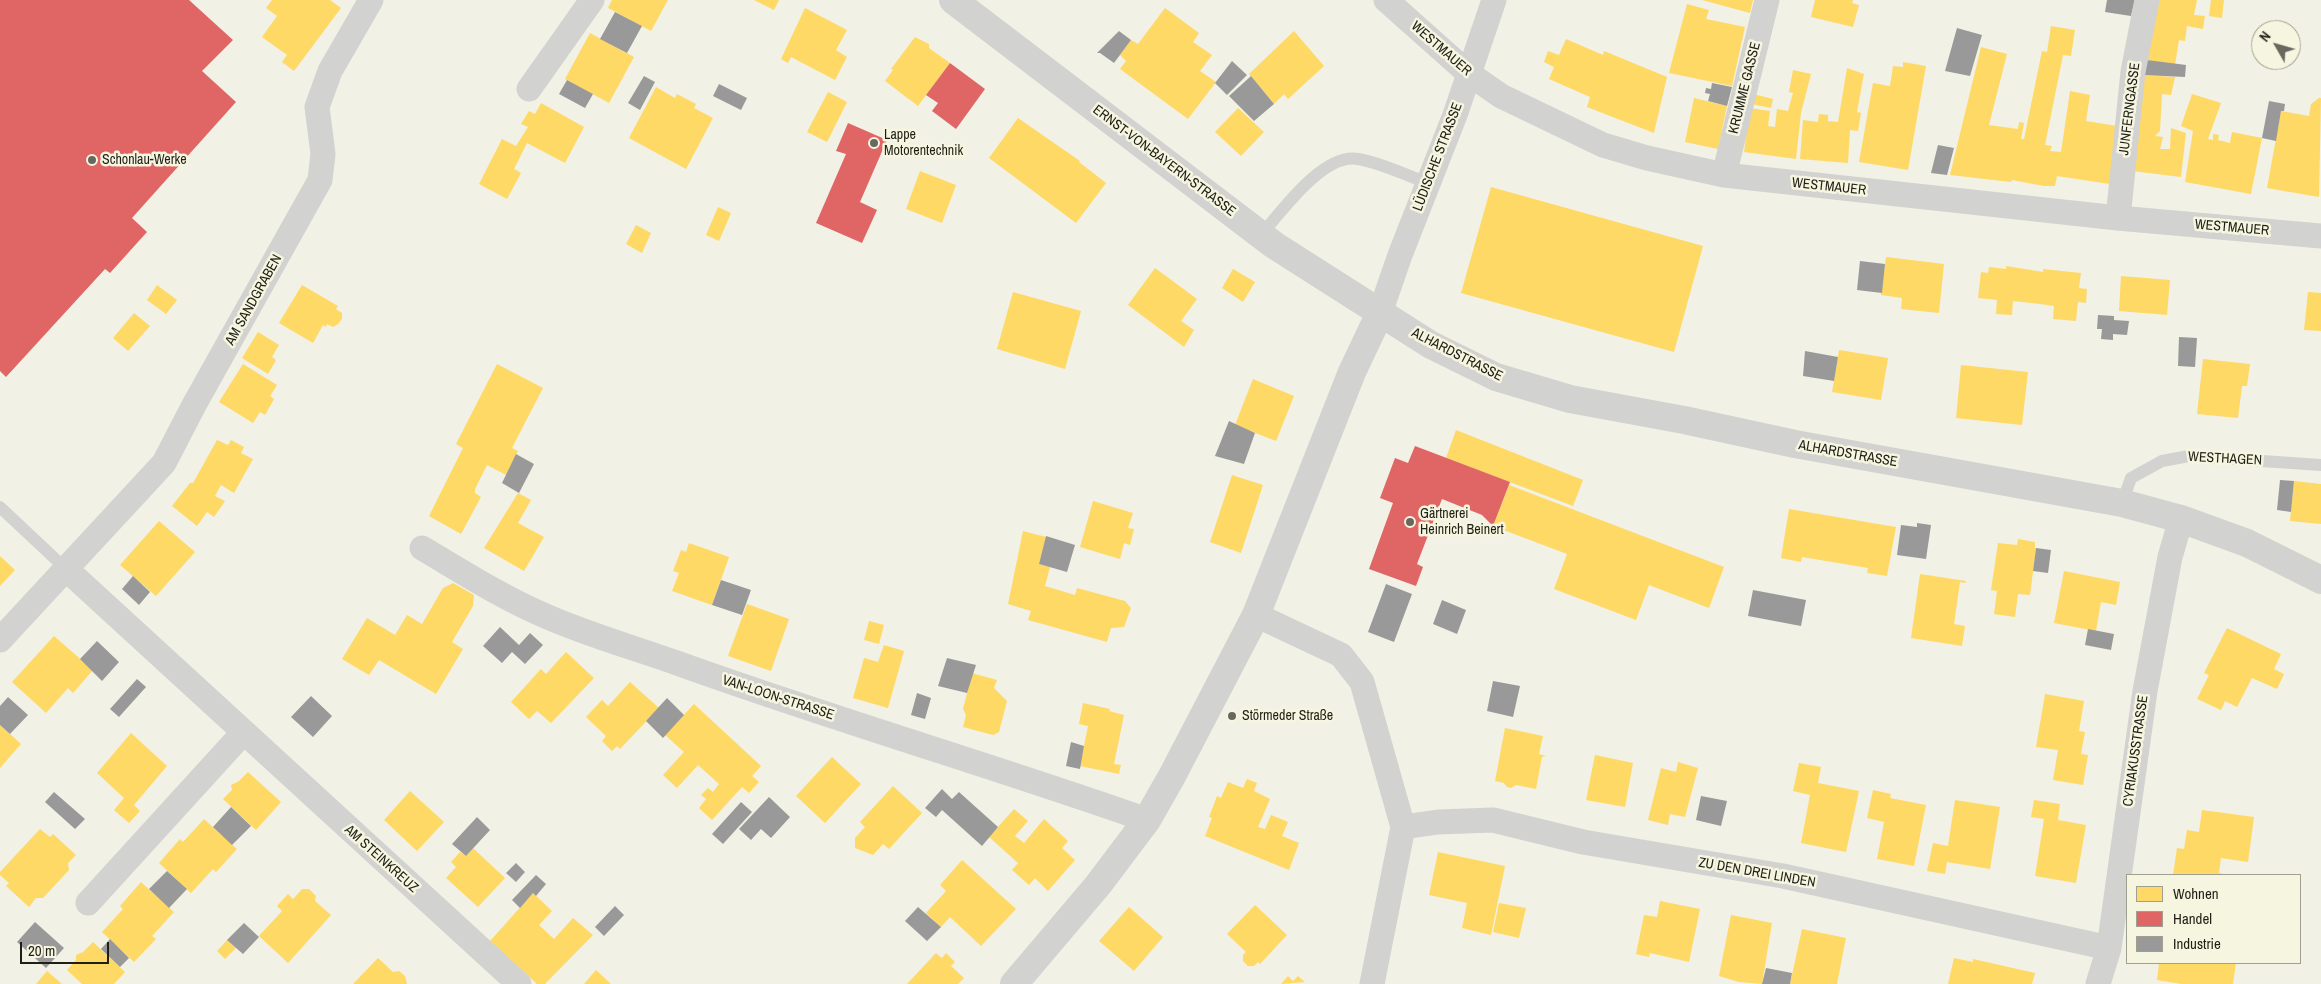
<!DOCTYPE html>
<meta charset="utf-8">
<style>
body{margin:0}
#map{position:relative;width:2321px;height:984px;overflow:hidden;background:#f1f1e5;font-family:"Archivo Narrow",sans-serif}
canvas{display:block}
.legend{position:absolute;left:2126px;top:874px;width:175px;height:90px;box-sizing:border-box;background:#f6f6e0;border:1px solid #a0a090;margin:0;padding:6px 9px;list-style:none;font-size:15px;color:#1f1f17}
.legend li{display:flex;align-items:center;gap:10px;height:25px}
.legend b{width:25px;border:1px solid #a0a090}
.north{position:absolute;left:2251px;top:20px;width:50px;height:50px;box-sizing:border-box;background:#f6f6e0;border:1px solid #a0a090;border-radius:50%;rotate:308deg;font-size:14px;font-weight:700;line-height:20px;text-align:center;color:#1f1f17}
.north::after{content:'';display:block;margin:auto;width:18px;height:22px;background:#68685f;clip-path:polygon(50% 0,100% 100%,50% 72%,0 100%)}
.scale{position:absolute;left:20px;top:942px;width:89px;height:22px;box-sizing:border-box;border:2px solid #1f1f17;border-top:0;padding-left:6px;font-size:15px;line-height:18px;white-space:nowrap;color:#1f1f17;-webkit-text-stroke:4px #f6f6e0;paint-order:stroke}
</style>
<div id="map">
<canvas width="2321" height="984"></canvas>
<ul class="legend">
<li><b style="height:14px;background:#ffd966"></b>Wohnen</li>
<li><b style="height:14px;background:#e06666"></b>Handel</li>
<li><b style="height:14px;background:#999"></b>Industrie</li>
</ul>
<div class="north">N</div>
<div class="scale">20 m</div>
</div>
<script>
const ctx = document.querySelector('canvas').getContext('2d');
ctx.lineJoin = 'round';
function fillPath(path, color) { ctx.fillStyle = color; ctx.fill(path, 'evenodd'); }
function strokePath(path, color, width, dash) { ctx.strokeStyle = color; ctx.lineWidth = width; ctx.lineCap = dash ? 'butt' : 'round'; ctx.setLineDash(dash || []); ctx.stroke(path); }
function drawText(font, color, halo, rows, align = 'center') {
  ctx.font = font + ' "Archivo Narrow",sans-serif'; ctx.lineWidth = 5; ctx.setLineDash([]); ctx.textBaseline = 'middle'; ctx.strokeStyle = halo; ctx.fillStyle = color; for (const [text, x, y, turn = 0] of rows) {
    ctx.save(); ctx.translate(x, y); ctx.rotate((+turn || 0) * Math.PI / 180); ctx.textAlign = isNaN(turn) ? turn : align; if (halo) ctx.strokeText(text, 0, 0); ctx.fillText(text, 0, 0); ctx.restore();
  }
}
const homes = new Path2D(`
 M272 0H330L341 8 294 71 282 62 287 55 262 37 277 16 266 8Z
 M612 0H668L651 31 608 8Z
 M754 0H779L774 10Z
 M1702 0H1753L1750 13Z
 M1815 0H1853L1852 3 1859 5 1853 27 1811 17Z
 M2159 0H2197L2194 15 2205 16 2203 29 2187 26 2185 41 2179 40 2175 65 2147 60Z
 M2211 0H2224L2222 18 2209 16Z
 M1687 4 1709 10 1706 19 1745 27 1732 86 1669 73Z
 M805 8 847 30 836 50 847 57 835 80 791 57 788 63 781 59Z
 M1165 8 1199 33 1193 42 1212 55 1200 71 1216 82 1188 119 1120 69 1126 61 1120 55 1131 40 1138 44Z
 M2051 26 2075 30 2071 56 2063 55 2045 145 2052 146 2050 151 2061 152 2070 91 2090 95 2086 121 2117 126 2110 184 2057 176 2055 186H2044L2012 180 2011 182 1950 175 1981 47 2007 54 1989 125 2018 129 2019 122 2024 123 2021 139H2024L2042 51 2047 52Z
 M1294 31 1324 66 1288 99 1284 94 1274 104 1249 74Z
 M590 33 634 57 609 103 565 79Z
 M915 37 929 44V48L950 63 918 106 885 81 893 70 891 69Z
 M1566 39 1603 55 1604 51 1667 77 1654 133 1587 107 1590 97 1549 79 1554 67 1544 62 1548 51 1559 55Z
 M1903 62 1926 66 1908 170 1859 162 1873 83 1890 86 1893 66 1903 67Z
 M1847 68 1864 74 1857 112 1861 113 1858 131 1850 130 1848 163 1800 159 1803 120 1818 122 1819 114 1828 115V121L1838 122Z
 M1793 70 1811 74 1801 113 1796 159 1744 152 1750 108 1770 111 1768 126 1775 127 1777 109 1788 111 1793 93 1789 92Z
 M2144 75 2175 77 2171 95 2162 94 2160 131 2155 136 2163 137 2160 149H2170L2171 128 2186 133 2181 177 2132 171Z
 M656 87 675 98 677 94 696 104 694 108 713 118 686 169 629 138Z
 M828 92 847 102 827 142 807 132Z
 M1753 94 1773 99 1771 108 1751 104Z
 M2192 94 2221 103 2208 139 2213 140V134L2219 135 2218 140 2230 143 2232 132 2262 138 2251 194 2185 182 2193 131 2181 126Z
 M1694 98 1727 106 1718 149 1685 142Z
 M2319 98H2321L2319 197 2267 188 2281 111 2309 116 2311 104Z
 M541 103 584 127 565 163 527 143 514 169 521 173 507 199 479 184 502 139 516 146 528 127 521 124 529 111 535 114Z
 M1238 108 1264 132 1241 156 1215 132Z
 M1018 118 1080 161 1079 162 1106 183 1076 223 989 158Z
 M920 171 956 185 942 223 906 209Z
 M1491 187 1703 246 1674 352 1461 293Z
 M718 207 731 213 719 241 706 235Z
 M636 225 651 233 642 253 626 244Z
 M1886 257 1944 264 1939 313 1901 309 1902 298 1881 295Z
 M2006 266 2043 272V269L2081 273 2079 288 2087 289 2086 303 2078 302 2076 321 2053 319 2054 306 2040 304 2013 301 2012 315 1996 314 1997 300 1978 298 1981 272 1988 273 1989 267 2006 269Z
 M1155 268 1197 299 1181 321 1194 330 1184 347 1128 305Z
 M1233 269 1255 282 1243 302 1222 288Z
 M2121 276 2170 280 2167 315 2119 311Z
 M157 285 177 300 166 314 147 300Z
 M302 285 338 306 336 309 342 313V319L338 324 333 327 327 324 326 327 323 325 313 343 279 323Z
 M1013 292 1081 311 1065 369 997 349Z
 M2308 292 2321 293V331L2304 330Z
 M134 313 150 326 128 351 113 338Z
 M258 332 279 345 272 357 276 360 268 374 242 358Z
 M1839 350 1888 358 1881 400 1832 392Z
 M2203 359 2250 364 2247 386H2242L2238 418 2197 414Z
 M243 364 277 385 270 396 274 399 265 415 260 412 253 423 219 402Z
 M497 364 543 388 512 448 518 451 506 475 487 465 475 489V493L481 497 461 534 429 516 463 448 456 444Z
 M1961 365 2028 372 2022 425 1956 418Z
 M1253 379 1294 396 1276 441 1235 425Z
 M1456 430 1583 480 1573 506 1446 458Z
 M217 440 228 445 231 440 244 447 241 453 253 459 234 493 221 485 215 496 225 501 214 517 207 512 197 526 172 506 190 483H193Z
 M1232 475 1263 485 1241 553 1210 542Z
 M2294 481 2321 484V524L2290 521Z
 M1509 485 1724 567 1709 608 1649 585 1636 620 1554 589 1567 554 1493 526Z
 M518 493 531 500 518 523 544 537 524 571 484 548Z
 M1093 501 1133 513 1128 528 1134 529 1130 545 1124 543 1120 559 1080 547Z
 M1789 509 1896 527 1887 576 1867 573 1868 568 1802 557 1801 562 1781 558Z
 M159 521 195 552 156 596 120 565Z
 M1023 531 1046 537 1039 564 1050 567 1045 586 1075 595 1077 588 1125 601 1131 608 1124 627 1111 628 1107 642 1028 620 1031 611 1008 604Z
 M2018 539 2035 542V548H2036L2030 595 2018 594 2015 617 1994 614 1997 591 1991 590 1998 543 2017 545Z
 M689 543 729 557 712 605 672 591 679 573 673 571 681 550 686 552Z
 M0 556 15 570 0 586Z
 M2064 571 2120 582 2116 605 2101 602 2096 631 2054 623Z
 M1920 574 1966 581 1965 583 1960 582 1954 624 1965 626 1962 646 1911 638Z
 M453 583 474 595 473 606 452 642 463 649 436 694 379 660 369 675 342 659 367 618 395 635 407 615 422 624 443 588Z
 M747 604 789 619 771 671 728 656Z
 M869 621 884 625 879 644 864 640Z
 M2227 628 2281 654 2274 669 2284 674 2277 689 2252 678 2237 707 2225 701 2221 710 2197 699 2209 675 2204 673Z
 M54 636 93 670 73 693 68 688 46 713 12 682Z
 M884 645 904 651 888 708 853 698 864 658 878 662Z
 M566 652 594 678 551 723 537 711 529 719 511 702 541 669 546 674Z
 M972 673 997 680 994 688 1007 701 999 732 993 735 963 727 966 715 963 709Z
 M630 682 659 708 620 749 617 746 612 751 602 741 606 736 586 717 602 700 608 706Z
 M2045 694 2084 701 2079 731 2085 732 2081 754 2088 755 2083 785 2053 780 2058 750 2036 747Z
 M1083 703 1110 709 1109 711 1124 715 1114 764 1121 765 1119 774 1080 766 1088 726 1079 724Z
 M694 704 761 766 752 776 759 782 749 793 742 787 712 820 699 808 706 799 701 795 708 788 713 792 719 784 708 774 698 765 677 788 663 775 684 752 665 735Z
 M0 725 21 744 0 768Z
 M1505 728 1543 736 1539 754 1546 756 1542 757 1536 789 1516 785 1511 788 1507 787 1504 783 1495 781Z
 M131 733 167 766 134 805 140 811 129 823 114 810 124 798 97 773Z
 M1595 755 1633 763 1625 807 1586 800Z
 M832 757 861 784 825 823 796 796Z
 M1678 762 1698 768 1685 817 1670 814 1668 825 1648 820 1661 768 1676 772Z
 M1799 763 1821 767 1818 783 1859 791 1846 852 1801 843 1810 795 1793 791Z
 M248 772 281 802 256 830 223 799 232 790 231 785 239 781Z
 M1247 779 1257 783 1254 791 1270 799 1258 827 1265 829 1271 815 1288 822 1282 836 1299 843 1289 870 1205 836 1212 818 1209 817 1217 796 1221 798 1228 782 1243 788Z
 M893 786 922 813 889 849 883 844 873 855 855 848V838L865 827 860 822Z
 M1873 790 1891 794 1890 798 1926 805 1914 866 1877 859 1884 822 1867 818Z
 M410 791 444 822 417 851 384 820Z
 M1955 800 2000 807 1990 869 1947 862 1945 874 1927 871 1933 843 1948 846Z
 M2034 800 2060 804 2058 820 2086 825 2076 883 2035 876 2044 819 2031 817Z
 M1014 809 1028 821 1015 836 1024 843 1044 819 1068 841 1062 848 1075 860 1048 891 1035 878 1029 885 1012 870 1018 863 989 837Z
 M2202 810 2254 817 2248 862 2221 858 2219 873 2228 875H2173L2177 848 2184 849 2187 830 2199 832Z
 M204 819 237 849 216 872 213 869 191 893 159 863 180 839 183 842Z
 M40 829 50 837 53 834 76 855 68 863 69 870 43 898H36L29 907 6 886 9 883 0 875V872Z
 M473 848 505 878 478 907 446 878 456 867 451 862 460 852 466 856Z
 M1438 852 1505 866 1491 935 1462 928 1467 903 1429 895Z
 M962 860 1016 909 981 946 950 917 941 927 926 913 946 891 940 885Z
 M141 882 174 912 152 936 156 939 134 962 102 932 123 909 120 906Z
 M302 889H309L316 896 315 901 331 915 288 963 259 936 282 911 277 906 288 894 293 899Z
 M533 893 552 911 539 925 554 939 573 918 593 935 545 984H537L490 941Z
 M1660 901 1700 909 1689 962 1650 953 1649 957 1636 954 1644 915 1657 917Z
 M1499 903 1526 908 1519 938 1493 932Z
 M1255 905 1287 935 1260 964 1258 962 1254 966H1248L1243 961V955L1246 952 1227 934Z
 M1129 907 1163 937 1134 971 1099 941Z
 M1731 915 1772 923 1762 984 1739 982 1719 976Z
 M1802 929 1846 938 1837 984H1790Z
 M227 940 236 948 225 959 217 951Z
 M93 942 125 972 114 984H82L67 970 76 960V955L83 952Z
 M936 953 942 958 946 953 955 962 951 966 964 978 958 984H907Z
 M378 958 393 972 399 971 405 976 407 984H353Z
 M1954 958 1973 962V959L2035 973 2032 984H1948Z
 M2159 963H2236L2233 984H2181L2157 980Z
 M596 970 611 984H584Z
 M47 971 62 984H36Z
 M1288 976 1293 981 1298 976 1305 982 1281 984Z`);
const shops = new Path2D(`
 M0 0H189L233 40 202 71 236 102 132 218 147 232 110 273 105 269 6 377 0 371Z
 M950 63 985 89 956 129 932 111 938 103 926 95Z
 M848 123 887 140 860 202 877 210 862 243 816 223 846 154 836 151Z
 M1415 446 1510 482 1493 526 1482 515 1442 499 1417 564 1423 567 1416 586 1369 569 1393 503 1380 498 1395 458 1408 463Z`);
const industry = new Path2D(`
 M2107 0H2135L2131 16 2105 12Z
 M615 12 642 26 627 53 600 39Z
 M1957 28 1982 35 1970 76 1945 71Z
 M1119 31 1131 40 1114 63 1100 53H1097Z
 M2147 60 2186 65 2185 77 2144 75Z
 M1232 61 1247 75 1227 95 1215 83Z
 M644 76 655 82 640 110 628 103Z
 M1251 76 1274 104 1254 121 1229 96Z
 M567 80 593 94 585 108 559 94Z
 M1712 83 1732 87 1727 106 1708 101 1710 94 1705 93 1706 88 1711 89Z
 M719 84 747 98 741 110 713 96Z
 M2269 101 2285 104 2284 111H2281L2276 141 2262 138Z
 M1938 145 1954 148 1947 175 1931 173Z
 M1860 261 1885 264 1882 293 1857 290Z
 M2098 315 2114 316V320L2129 321 2127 335 2113 334V340L2101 339 2102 329H2097Z
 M2179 337 2197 338 2195 367 2178 366Z
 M1805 351 1838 357 1834 381 1803 376Z
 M1229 421 1255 433 1244 464 1215 456Z
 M516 454 534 464 519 493 502 483Z
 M2280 480 2294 481 2291 512 2277 510Z
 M1917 523 1931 525 1926 559 1897 555 1901 525 1917 527Z
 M1046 536 1075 545 1067 572 1039 564Z
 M2036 548 2051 550 2048 573 2033 571Z
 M133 576 150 592 139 605 122 589Z
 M721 580 751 590 742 615 712 605Z
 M1386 584 1412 594 1394 642 1368 632Z
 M1753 590 1806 600 1801 626 1748 616Z
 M1442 600 1466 610 1457 634 1433 624Z
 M500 627 519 645 530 633 543 645 525 664 512 652 502 663 483 646Z
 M2088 629 2114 634 2111 650 2085 645Z
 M97 641 119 662 102 681 80 659Z
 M947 658 976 665 967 693 938 686Z
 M137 679 146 687 119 717 110 709Z
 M1493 681 1520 686 1513 717 1487 711Z
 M917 693 931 698 925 719 911 715Z
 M311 696 332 716 313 737 291 717Z
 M8 697 28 715 10 734 0 725V706Z
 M667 698 684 715 663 738 646 721Z
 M1071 742 1084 746 1080 769 1066 766Z
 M942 789 952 799 959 792 998 827 982 846 942 810 936 817 925 808Z
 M54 792 85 819 75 829 45 802Z
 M1701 796 1727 801 1721 826 1696 820Z
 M769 797 790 817 771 838 761 829 751 840 739 829Z
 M741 802 752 812 723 844 712 834Z
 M231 807 251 826 232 845 213 827Z
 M477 817 490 830 466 856 452 844Z
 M516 863 525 872 516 882 506 873Z
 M167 871 187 889 169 908 149 889Z
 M536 875 546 884 536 896 533 893 520 908 512 900Z
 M615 906 624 915 604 936 595 927Z
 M918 907 941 927 927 941 905 921Z
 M35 922 64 948 46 968 17 942Z
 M244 923 259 937 243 954 227 940Z
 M110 939 129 958 120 967 101 949Z
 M1766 968 1792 973 1790 984H1762Z`);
const service = new Path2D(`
 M1261 235C1282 211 1323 153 1358 159 1382 163 1405 175 1428 183
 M2122 503 2131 478 2162 461 2189 456 2321 465
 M0 507 66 569`);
const minor = new Path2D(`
 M1386 0 1468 73 1501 96 1603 145 1647 158 1724 175 2118 218 2321 236
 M529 89 592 0
 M1724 175 1767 0
 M2118 218 2133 72 2147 0
 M1380 313 1400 255 1455 115 1494 0
 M422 548C461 571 500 596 541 614 585 634 632 647 677 663 832 719 991 765 1147 820
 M66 569 519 984
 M1256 615 1341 655 1362 682 1403 827 1372 984
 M0 640 164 463 194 405 320 180 323 154 317 107 330 71 371 0
 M1403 827 1438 822 1493 820 1583 842 1783 876 2109 948
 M88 903 243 733
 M2098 984 2109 948 2145 691 2170 557 2181 519`);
const secondary = new Path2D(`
 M953 0 1274 245 1431 345 1496 377 1570 399 1684 420 1795 444 2122 503 2181 519 2247 543 2321 580
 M1014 984 1098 885 1147 820 1172 776 1256 615 1352 372 1380 313`);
const markers = [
 [874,143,5,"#68685f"],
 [92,160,5,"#68685f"],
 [1410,522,5,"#68685f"],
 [1232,716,5,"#68685f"]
];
const streetNames = [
 ["WESTMAUER",1441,49,41],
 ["KRUMME GASSE",1745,88,-76],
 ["JUNFERNGASSE",2130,109,-83],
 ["LÜDISCHE STRASSE",1438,157,-69],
 ["ERNST-VON-BAYERN-STRASSE",1164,161,37],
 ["WESTMAUER",1829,187,6],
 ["WESTMAUER",2232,228,5],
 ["AM SANDGRABEN",254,300,-61],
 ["ALHARDSTRASSE",1457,355,27],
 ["ALHARDSTRASSE",1848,454,10],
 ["WESTHAGEN",2225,459,3],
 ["VAN-LOON-STRASSE",778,698,18],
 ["CYRIAKUSSTRASSE",2136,751,-82],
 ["AM STEINKREUZ",381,859,42],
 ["ZU DEN DREI LINDEN",1757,873,10]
];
const poiNames = [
 ["Lappe",884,135],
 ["Motorentechnik",884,151],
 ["Schonlau-Werke",102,160],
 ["Gärtnerei",1420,514],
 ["Heinrich Beinert",1420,530],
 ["Störmeder Straße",1242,716]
];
fillPath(homes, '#ffd966');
fillPath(shops, '#e06666');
fillPath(industry, '#999');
strokePath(service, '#d2d2d0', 12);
strokePath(minor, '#d2d2d0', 25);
strokePath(secondary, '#d2d2d0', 28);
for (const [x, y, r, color] of markers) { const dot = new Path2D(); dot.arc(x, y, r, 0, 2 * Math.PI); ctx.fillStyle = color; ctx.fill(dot); strokePath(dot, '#f6f6e0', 2); }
drawText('14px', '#1f1f17', '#f6f6e0', streetNames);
drawText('14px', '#1f1f17', '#f6f6e0', poiNames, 'left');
</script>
